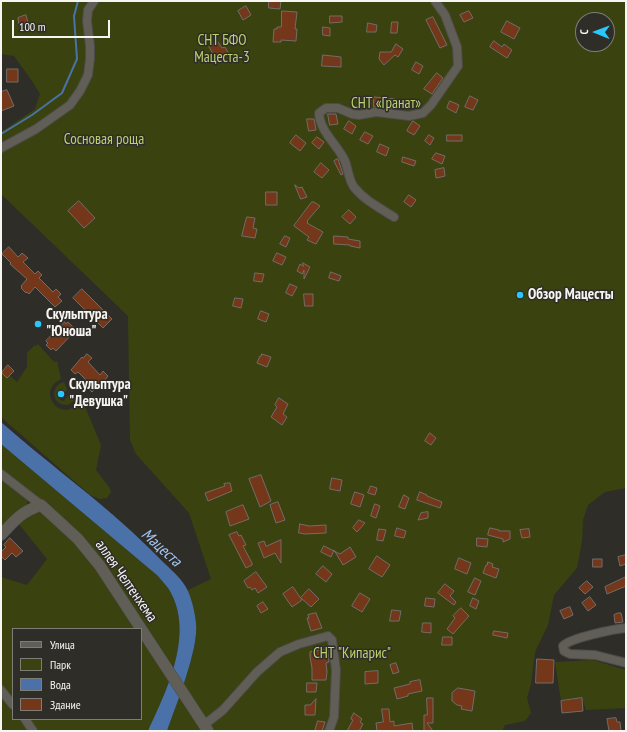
<!DOCTYPE html>
<meta charset="utf-8">
<style>
body{margin:0}
#map{position:relative;width:627px;height:732px;overflow:hidden;background:#2f2d28;font-family:"PT Sans Narrow",sans-serif}
canvas{display:block}
.frame{position:absolute;inset:0;border:2px solid #f6f5f1;pointer-events:none}
.legend{position:absolute;left:12px;top:628px;width:130px;height:92px;box-sizing:border-box;background:#2f2d28;border:1px solid #7f7d78;margin:0;padding:5px 7px;list-style:none;font-size:12px;color:#f6f5f1}
.legend li{display:flex;align-items:center;gap:8px;height:20px}
.legend b{width:20px;border:1px solid #7f7d78}
.north{position:absolute;left:575px;top:12px;width:40px;height:40px;box-sizing:border-box;background:#2f2d28;border:1px solid #7f7d78;border-radius:50%;rotate:271deg;font-size:11px;font-weight:700;line-height:16px;text-align:center;color:#f6f5f1}
.north::after{content:'';display:block;margin:auto;width:14px;height:18px;background:#27c8ff;clip-path:polygon(50% 0,100% 100%,50% 72%,0 100%)}
.scale{position:absolute;left:12px;top:20px;width:98px;height:18px;box-sizing:border-box;border:2px solid #f6f5f1;border-top:0;padding-left:5px;font-size:12px;line-height:14px;white-space:nowrap;color:#f6f5f1;-webkit-text-stroke:3px #2f2d28;paint-order:stroke}
</style>
<div id="map">
<canvas width="627" height="732"></canvas>
<div class="frame"></div>
<ul class="legend">
<li><b style="height:5px;background:#615e58"></b>Улица</li>
<li><b style="height:11px;background:#3a430f"></b>Парк</li>
<li><b style="height:11px;background:#4a72a8"></b>Вода</li>
<li><b style="height:11px;background:#743719"></b>Здание</li>
</ul>
<div class="north">С</div>
<div class="scale">100 m</div>
</div>
<script>
const ctx = document.querySelector('canvas').getContext('2d');
ctx.lineJoin = 'round';
function fillPath(path, color) { ctx.fillStyle = color; ctx.fill(path, 'evenodd'); }
function strokePath(path, color, width, dash) { ctx.strokeStyle = color; ctx.lineWidth = width; ctx.lineCap = dash ? 'butt' : 'round'; ctx.setLineDash(dash || []); ctx.stroke(path); }
function drawText(font, color, halo, rows, align = 'center') {
  ctx.font = font + ' "PT Sans Narrow",sans-serif'; ctx.lineWidth = 3; ctx.setLineDash([]); ctx.textBaseline = 'middle'; ctx.strokeStyle = halo; ctx.fillStyle = color; for (const [text, x, y, turn = 0] of rows) {
    ctx.save(); ctx.translate(x, y); ctx.rotate((+turn || 0) * Math.PI / 180); ctx.textAlign = isNaN(turn) ? turn : align; if (halo) ctx.strokeText(text, 0, 0); ctx.fillText(text, 0, 0); ctx.restore();
  }
}
const green = new Path2D(`
 M1 1H626V488L605 492 588 505 583 520 582 541 577 568 554 595 548 625 535 652 531 684 527 698 531 713 525 721 505 725 502 731H167C176 704 199 650 196 623 195 612 191 601 188 590L211 579 189 513 136 454 130 440 128 316 1 194V132L35 109 40 94 32 81 14 56 1 54ZM583 20H607V44H583Z
 M38 344 54 362 57 361 61 379C58 381 55 382 53 385 45 395 54 410 66 410 72 409 78 405 83 402L101 445 96 470 109 487 111 492 107 498 100 499 90 495 1 417V368L17 382 27 367V353L35 345 36 346Z
 M64 382 67 390 65 392 61 391 58 394V397L60 400 64 401 70 393 76 399 68 405C52 406 49 386 64 382Z
 M1 444 158 576C161 580 165 584 168 588 196 631 167 690 148 731H1V577L27 585 47 559 18 523 43 509 1 473ZM13 629H141V719H13Z
 M1 480 27 500V505L1 530Z
 M593 660 626 670V708L586 710 582 698 561 701 555 662Z`);
const water = new Path2D(`
 M1 422C53 468 112 509 160 559 169 568 182 578 188 591 192 600 195 613 196 623 199 649 176 705 167 731H148C167 690 196 631 168 588 165 584 161 580 158 576L1 444Z`);
const stream = new Path2D(`
 M1 134 32 115 62 93 77 59 74 16 78 1`);
const building = new Path2D(`
 M269 1H281L280 9 269 8Z
 M246 6 251 15 243 20 238 11Z
 M282 11 297 12 295 29H297L296 41 281 40V42H273L274 29H277V27H281Z
 M469 11 473 18 464 22 460 15Z
 M26 15 28 23 19 25 18 18Z
 M330 16H342V22L330 23Z
 M433 17 447 45 440 48 426 20Z
 M507 21 520 28 514 39 501 32Z
 M392 22H398L397 33H391Z
 M368 23 377 25 376 32H367Z
 M323 27 330 28V36L323 35Z
 M494 41 502 47 504 44 512 50 507 58 490 47Z
 M218 42 222 48 225 47 229 54 218 62 209 47Z
 M396 44 403 49 398 57 395 55 384 65 379 59 380 52H391Z
 M323 55 341 57V67L322 66Z
 M416 62 423 66 419 74 412 70Z
 M7 69H18V82H7Z
 M437 73 443 78 432 94 424 89Z
 M7 90 14 106 1 111V92Z
 M470 96 478 100 473 110 465 107Z
 M374 97 395 99V109L374 107Z
 M450 101 459 105 456 113 447 108Z
 M328 114H336L338 124 330 125Z
 M307 119H314L316 130 309 131Z
 M349 121 356 126 352 134 344 129Z
 M413 121 420 126 414 135 407 131Z
 M365 132 373 136 368 144 360 140Z
 M296 135 306 143 300 151 290 143Z
 M429 135 434 138 430 145 425 141Z
 M447 135H462V141H447Z
 M317 137 324 142 319 149 312 143Z
 M380 144 389 148 386 156 377 152Z
 M436 153 445 156 442 164 432 159Z
 M403 157 416 161 414 166 402 162Z
 M338 159 343 174 341 175 334 161Z
 M321 163 329 170 322 178 314 172Z
 M444 168 445 176 436 178 435 170Z
 M295 185 299 188 302 187 307 197 301 199Z
 M266 192H277V205H266Z
 M409 195 416 200 411 207 404 202Z
 M79 201 95 218 84 228 68 211Z
 M312 202H314L320 206 307 221 308 222 307 223 323 232 316 244 307 240 309 237 294 226Z
 M349 210 356 217 350 224 342 217Z
 M247 217 255 218 253 228 257 229 255 238 242 236Z
 M285 236 290 238 286 247 280 244Z
 M334 236 348 237V239L360 241V248L350 246V245L334 244Z
 M9 247 18 257 22 253 28 258 23 262 35 274 38 271 42 275 39 278 53 292 56 289 61 294 58 297 62 301 55 307 35 287 29 294 27 292 26 293 21 288 22 287 21 286 27 279 10 264 11 263 2 254Z
 M277 253 286 257 282 265 273 261Z
 M303 263 310 267 304 279V270L302 274 297 271 300 264 303 266Z
 M331 272 341 276 339 281 329 278Z
 M255 273 264 274 262 282 254 281Z
 M290 284 297 287 292 296 286 293Z
 M82 289 112 319 103 328 73 298Z
 M304 294H313V306H305Z
 M235 298 243 299 241 308 233 306Z
 M261 311 269 314 266 322 258 319Z
 M65 322 66 324 68 322 74 328 73 330 74 332 56 351 53 348 51 350 46 345 48 343 46 341Z
 M87 354 92 358 88 362 100 375 103 371 108 376 105 380 106 381 98 389 97 387 92 392 87 387 90 384 78 372 75 374 71 370 82 357 83 358Z
 M262 354 271 357 267 367 257 363 260 356H261Z
 M8 365 14 371 7 378 2 373Z
 M279 398 288 404 283 414 287 417 282 425 271 417 277 407 275 405Z
 M430 433 436 438 431 445 425 441Z
 M261 475 271 501 260 507 249 479Z
 M332 478 342 480 340 491 330 489Z
 M227 483H230L232 491 208 501 205 493 225 486 224 484Z
 M371 486 377 488 375 495 368 493Z
 M355 492 364 495 360 507 351 504Z
 M420 492 427 495V496L442 502 440 508 417 500Z
 M404 495 409 498 405 509 399 507Z
 M278 502 285 520 276 523 270 505Z
 M375 504 380 506 376 518 371 516Z
 M243 505 249 519 230 526 226 512Z
 M428 512V518L418 520 421 513Z
 M359 520 365 523 357 532 353 528Z
 M300 524 309 526 326 525V533L305 534 299 533Z
 M397 528 406 531 404 538 395 536Z
 M490 528 499 530V531H510V539L503 542V539L488 535Z
 M379 529 386 530 383 541 377 540Z
 M529 529 530 537 522 538 520 530Z
 M237 532 239 536 241 535 246 545 243 546 252 563V565L246 568 229 535Z
 M10 538 23 551 16 557 12 553 5 560 1 556V552L6 547 4 545Z
 M477 538 488 539 487 547 477 546Z
 M281 540V563L275 553 264 558 258 543 264 541 266 546Z
 M324 546 340 554 350 547 356 557 343 565 334 550 331 557 321 552Z
 M626 555V564L620 566 618 557Z
 M377 556 390 565 382 577 369 569Z
 M459 558 471 563 467 574 455 569Z
 M593 559H602V567H593Z
 M488 562 493 564 492 567 499 569 496 578 483 573 486 565H487Z
 M323 566 332 574 326 582 316 574Z
 M256 572 267 587 258 593 255 588 252 590 250 587 248 588 244 581Z
 M626 577V586L607 594 605 587Z
 M475 578 481 581 475 595 468 592Z
 M587 581 593 587 585 594 579 588Z
 M445 584 454 591 450 596 456 602 454 605 438 593Z
 M293 587 302 600 292 607 283 594Z
 M309 589 319 599 311 607 301 598Z
 M360 593 370 599 362 612 352 606Z
 M590 597 596 605 588 611 582 603Z
 M426 598 435 599 434 607 425 606Z
 M473 598 479 601 476 609 470 606Z
 M263 602 268 609 261 613 257 606Z
 M570 607 573 615 564 619 560 611Z
 M461 608 469 616 453 634 447 629 455 618 453 616Z
 M392 610 401 611 399 621H390Z
 M316 613 322 628 311 631 307 618H309L308 615Z
 M618 613H621L623 622 615 623 614 615Z
 M423 623H431V633L422 632Z
 M494 631 508 633 507 638 493 635Z
 M443 637H452V645H442Z
 M328 649 329 662 326 663 327 672 326 680H312V668L310 657V652Z
 M537 659 554 660 553 683H536Z
 M396 663 399 672 393 674 390 665Z
 M378 671V683L365 684V672Z
 M420 680 422 691 408 694V696L397 699 394 688 410 684V682Z
 M307 683H317L316 692H307Z
 M458 688 475 691 472 711 461 709 462 706 457 705 452 701V693Z
 M427 698H433V723H427L433 731H424V715H427Z
 M582 698 583 711 562 713 561 701Z
 M316 699 315 715H305V705H310Z
 M382 709H389L390 722 394 721V726L412 723 413 731H377L376 723 383 722Z
 M354 713 362 719 360 722 363 724 359 731H347L353 720 351 719Z
 M616 718 617 722H620L621 731H609L607 719Z
 M318 721 325 722 322 731H315Z`);
const street = new Path2D(`
 M1 148 36 129 70 105 80 91 88 75 90 59V46L87 21 88 10 94 1
 M394 217C380 208 364 200 354 187 349 181 348 169 345 161 337 144 320 132 319 113L326 108H338L352 114 359 115 376 112 409 116 423 113 431 105 458 66 457 47 445 15 435 1
 M1 474 41 505
 M626 628C614 629 570 638 563 646L564 651 570 654 595 655 626 663
 M1 690 13 705
 M25 719 33 731
 M204 725 223 710 257 672 280 652 299 644 328 636 332 640 336 670 334 717 329 731`);
const secondary = new Path2D(`
 M1 535C15 520 21 512 41 505L78 539 100 566 208 731`);
const markers = [
 [520,295,4,"#27c8ff"],
 [38,324,4,"#27c8ff"],
 [61,394,4,"#27c8ff"]
];
const parkNames = [
 ["СНТ БФО",222,41],
 ["Мацеста-3",222,58],
 ["СНТ «Гранат»",386,104],
 ["Сосновая роща",104,140],
 ["СНТ \"Кипарис\"",352,654]
];
const poiNames = [
 ["Обзор Мацесты",528,295],
 ["Скульптура",46,315],
 ["\"Юноша\"",46,332],
 ["Скульптура",69,385],
 ["\"Девушка\"",69,402]
];
const streetNames = [
 ["аллея Челтенхема",126,581,55]
];
const waterNames = [
 ["Мацеста",161,548,42]
];
fillPath(green, '#3a430f');
fillPath(water, '#4a72a8');
strokePath(stream, '#4a72a8', 2);
fillPath(building, '#743719');
strokePath(building, '#736c69', 1);
strokePath(street, '#4d4b47', 10);
strokePath(secondary, '#4d4b47', 12);
strokePath(street, '#615e58', 8);
strokePath(secondary, '#615e58', 11);
for (const [x, y, r, color] of markers) { const dot = new Path2D(); dot.arc(x, y, r, 0, 2 * Math.PI); ctx.fillStyle = color; ctx.fill(dot); strokePath(dot, '#2f2d28', 1.5); }
drawText('15px', '#bcd16e', '#2f2d28', parkNames);
drawText('bold 15px', '#f6f5f1', '#2f2d28', poiNames, 'left');
drawText('15px', '#f6f5f1', '#2f2d28', streetNames);
drawText('italic 16px', '#a2c4f3', '#2f2d28', waterNames);
</script>
